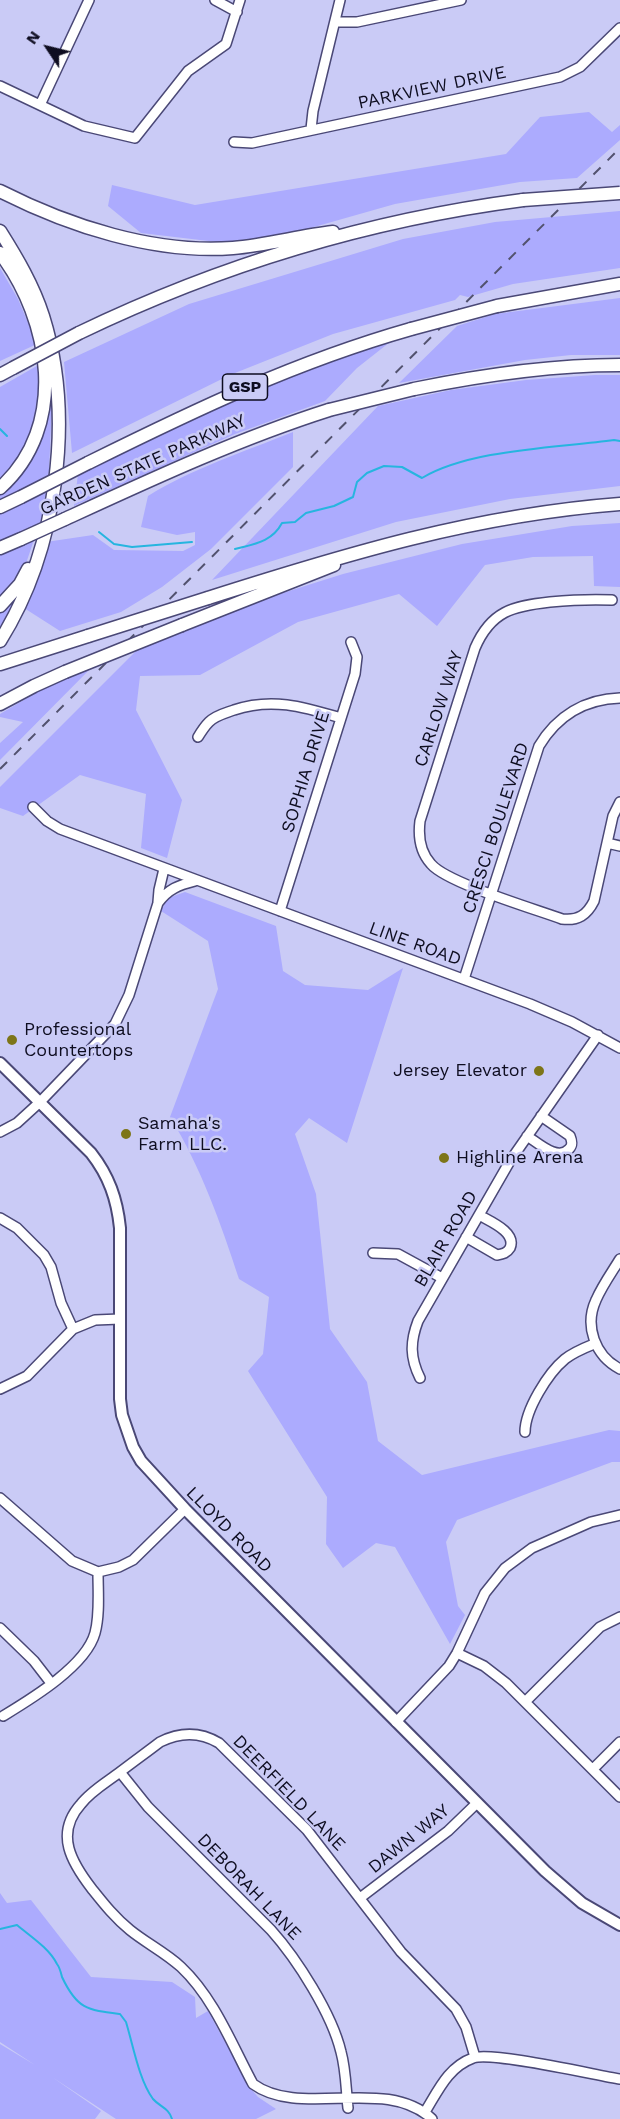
<!DOCTYPE html>
<style>
body{margin:0}
#map{position:relative;width:620px;height:2119px;overflow:hidden;background:#cacbf6;font-family:"Work Sans",sans-serif}
canvas{display:block}
.north{position:absolute;left:18px;top:18px;width:60px;height:60px;-webkit-text-stroke:4px #cacbf6;paint-order:stroke;rotate:305deg;font-size:16px;font-weight:700;line-height:24px;text-align:center;color:#0e0d20}
.north::after{content:'';display:block;margin:auto;width:21px;height:27px;background:#0e0d20;clip-path:polygon(50% 0,100% 100%,50% 72%,0 100%)}
</style>
<div id="map">
<canvas width="620" height="2119"></canvas>
<div class="north">N</div>
</div>
<script>
const ctx = document.querySelector('canvas').getContext('2d');
ctx.lineJoin = 'round';
function fillPath(path, color) { ctx.fillStyle = color; ctx.fill(path, 'evenodd'); }
function strokePath(path, color, width, dash) { ctx.strokeStyle = color; ctx.lineWidth = width; ctx.lineCap = dash ? 'butt' : 'round'; ctx.setLineDash(dash || []); ctx.stroke(path); }
function drawText(font, color, halo, rows, align = 'center') {
  ctx.font = font + ' "Work Sans",sans-serif'; ctx.lineWidth = 5; ctx.setLineDash([]); ctx.textBaseline = 'middle'; ctx.strokeStyle = halo; ctx.fillStyle = color; for (const [text, x, y, turn = 0] of rows) {
    ctx.save(); ctx.translate(x, y); ctx.rotate((+turn || 0) * Math.PI / 180); ctx.textAlign = isNaN(turn) ? turn : align; if (halo) ctx.strokeText(text, 0, 0); ctx.fillText(text, 0, 0); ctx.restore();
  }
}
const green = new Path2D(`
 M589 112 612 132 620 125V140L577 178 520 182 395 204 240 248 217 242 141 233 108 206 112 185 195 205 506 154 540 117Z
 M620 211V268L513 284 468 297 460 295 455 300 333 334 230 375 72 453 64 362 189 304 403 239 495 222Z
 M0 268 18 299 37 344 0 361Z
 M620 298V355H571L525 360 399 383 457 326 495 314Z
 M390 342 357 368 325 401 235 434 74 506 78 474 254 388Z
 M42 363 53 383 49 470 43 513 8 617 0 629V387Z
 M595 375H620V486L510 499 396 522 212 580 378 406 451 390 526 380Z
 M293 432V467L211 549 162 587 121 612 60 631 24 608 46 542 93 535 114 550 183 551 195 545V532L177 535 141 527 148 496C191 469 246 451 293 432Z
 M620 523V587L594 586 593 556 533 557 485 565 437 626 399 594 298 622 200 675 140 676 136 710 182 800 167 858 141 848 146 794 80 775 23 816 0 808V787L144 643 178 626 343 574 462 544 572 526Z
 M95 664 0 760V743L23 722 0 717V714L49 685Z
 M185 892 276 926 283 971 305 985 368 990 403 968 347 1143 309 1118 295 1134 316 1194 330 1329 367 1382 378 1441 422 1475 609 1430 620 1431V1462H612L457 1520 446 1542 458 1606 465 1615 450 1644 395 1547 376 1543 343 1568 326 1544 327 1497 248 1371 263 1354 269 1297 239 1279C221 1224 201 1167 170 1117L218 989 208 941 161 911 168 898Z
 M0 1893 7 1903 31 1900 91 1977 172 1982 195 1997 196 2018 208 2011 251 2089 258 2097 276 2109 256 2119H116L52 2077 101 2111 95 2119H0V2044L35 2065 0 2042Z`);
const stream = new Path2D(`
 M0 429 7 436
 M99 532 114 544 132 547 192 542
 M235 549C254 544 272 542 282 523L295 522 306 513 334 506 353 497 357 482 367 473 384 466 402 467 422 478C471 449 557 448 614 440L620 441
 M0 1929 17 1925C30 1936 49 1948 57 1964 60 1968 61 1973 62 1977 77 2009 87 2010 120 2014L126 2022C133 2045 139 2080 153 2099 160 2107 169 2108 172 2119`);
const minor = new Path2D(`
 M215 0 237 12
 M336 22H357L461 0
 M0 86 84 126 135 138 188 71 226 44 240 0
 M40 105 89 0
 M311 129 313 111 340 0
 M234 142 252 143 560 77 580 67 620 28
 M612 600C591 599 571 600 550 602 513 606 491 611 475 648L420 821C418 837 420 852 431 864 447 883 535 909 562 919 578 921 587 915 594 901L613 816 620 802
 M198 737C201 732 205 726 209 722 216 715 226 713 234 710 272 697 304 707 341 718
 M33 807 47 821 60 829 530 1004 572 1022 620 1048
 M607 843 620 846
 M158 902 159 890 164 869
 M280 911 355 674 357 657 351 642
 M464 979 539 746C557 716 585 699 620 698
 M0 1132 17 1123 40 1102 115 1024 129 995 158 903C168 889 179 885 195 881
 M527 1136C537 1142 558 1162 569 1149 573 1145 572 1141 570 1136L541 1116
 M0 1218 17 1228 44 1255 51 1267 61 1303 73 1329
 M466 1237 497 1255C503 1254 507 1253 510 1248 517 1232 489 1221 479 1215
 M373 1253 398 1254 442 1278
 M620 1259C612 1272 602 1286 596 1300 584 1326 595 1356 620 1369
 M420 1378C410 1358 410 1342 418 1321L510 1161 598 1035
 M0 1389 27 1376 73 1329 95 1320 120 1319
 M525 1432C525 1410 548 1373 565 1359 574 1352 584 1348 594 1344
 M0 1498 72 1561 98 1572 119 1567 133 1560 185 1509
 M0 1628 34 1661 51 1683
 M457 1653 484 1666 506 1683 620 1797
 M525 1702 600 1627 620 1617
 M3 1716C31 1699 86 1666 95 1633 100 1615 98 1592 98 1572
 M396 1722 449 1666 457 1653 485 1593 505 1568 532 1548 591 1522 620 1515
 M593 1769 620 1742
 M120 1772 148 1807 271 1930C297 1959 332 2014 341 2052 346 2070 346 2090 348 2108
 M360 1898 448 1831 477 1803
 M425 2112C438 2091 448 2067 473 2058 491 2051 595 2075 620 2079
 M432 2119C385 2075 301 2119 253 2084 232 2045 214 1998 181 1967 166 1953 146 1943 130 1930 115 1918 104 1904 92 1889 72 1863 54 1834 81 1804 91 1791 107 1782 120 1772 133 1762 147 1752 160 1742 180 1732 199 1731 219 1743L307 1830 401 1952 456 2009 466 2027 475 2057`);
const major = new Path2D(`
 M0 1063 91 1153C109 1176 117 1199 120 1228V1399L122 1415 133 1447 141 1461 185 1509 545 1871 582 1903 620 1925`);
const highway = new Path2D(`
 M0 191C69 226 154 254 233 248 267 245 299 236 333 232
 M0 231C17 258 33 285 43 316 75 418 57 550 0 641
 M0 253C51 320 69 426 0 488
 M497 306 620 284
 M79 333C218 266 369 220 523 200
 M0 375 13 368
 M414 389C482 375 550 365 620 365
 M88 463C195 410 295 362 411 329
 M0 507 21 497
 M65 519C152 479 238 439 329 410
 M0 548 21 539
 M208 598C346 554 475 515 620 504
 M0 606 20 584 28 569
 M182 625 334 565
 M0 664 88 636
 M0 704 34 686 65 672`);
const rail = new Path2D(`
 M0 769 620 148`);
const highwayBridge = new Path2D(`
 M523 200 620 193
 M411 329 497 306
 M13 368 79 333
 M329 410 414 389
 M21 497 88 463
 M21 539 65 519
 M88 636 208 598
 M65 672 182 625`);
const markers = [
 [12,1040,6,"#7d7518"],
 [539,1071,6,"#7d7518"],
 [126,1134,6,"#7d7518"],
 [444,1158,6,"#7d7518"]
];
const shields = [
 [245,387,45]
];
const shieldNames = [
 ["GSP",245,387]
];
const streetNames = [
 ["PARKVIEW DRIVE",432,88,-12],
 ["GARDEN STATE PARKWAY",143,465,-24],
 ["CARLOW WAY",439,709,-72],
 ["SOPHIA DRIVE",306,772,-73],
 ["CRESCI BOULEVARD",496,828,-72],
 ["LINE ROAD",415,944,20],
 ["BLAIR ROAD",446,1239,-60],
 ["LLOYD ROAD",229,1530,45],
 ["DEERFIELD LANE",289,1793,46],
 ["DAWN WAY",409,1839,-39],
 ["DEBORAH LANE",249,1887,46]
];
const poiNames = [
 ["Professional",24,1030],
 ["Countertops",24,1051],
 ["Jersey Elevator",527,1071,"right"],
 ["Samaha's",138,1124],
 ["Farm LLC.",138,1145],
 ["Highline Arena",456,1158]
];
fillPath(green, '#acabfe');
strokePath(stream, '#26b5df', 2);
strokePath(minor, '#4a4876', 12);
strokePath(major, '#4a4876', 14);
strokePath(highway, '#4a4876', 15);
strokePath(minor, '#fff', 9);
strokePath(major, '#fff', 10);
strokePath(highway, '#fff', 12);
strokePath(rail, '#52526e', 2, [10, 10]);
strokePath(highwayBridge, '#4a4876', 15, []);
strokePath(highwayBridge, '#fff', 12);
for (const [x, y, r, color] of markers) { const dot = new Path2D(); dot.arc(x, y, r, 0, 2 * Math.PI); ctx.fillStyle = color; ctx.fill(dot); strokePath(dot, '#cacbf6', 2); }
for (const [x, y, w] of shields) { const box = new Path2D(); box.roundRect(x - w / 2, y - 13, w, 26, 4.5); ctx.fillStyle = '#cacbf6'; ctx.fill(box); strokePath(box, '#0e0d20', 1.5); }
drawText('bold 16px', '#0e0d20', null, shieldNames);
drawText('18px', '#0e0d20', '#cacbf6', streetNames);
drawText('18px', '#0e0d20', '#cacbf6', poiNames, 'left');
</script>
